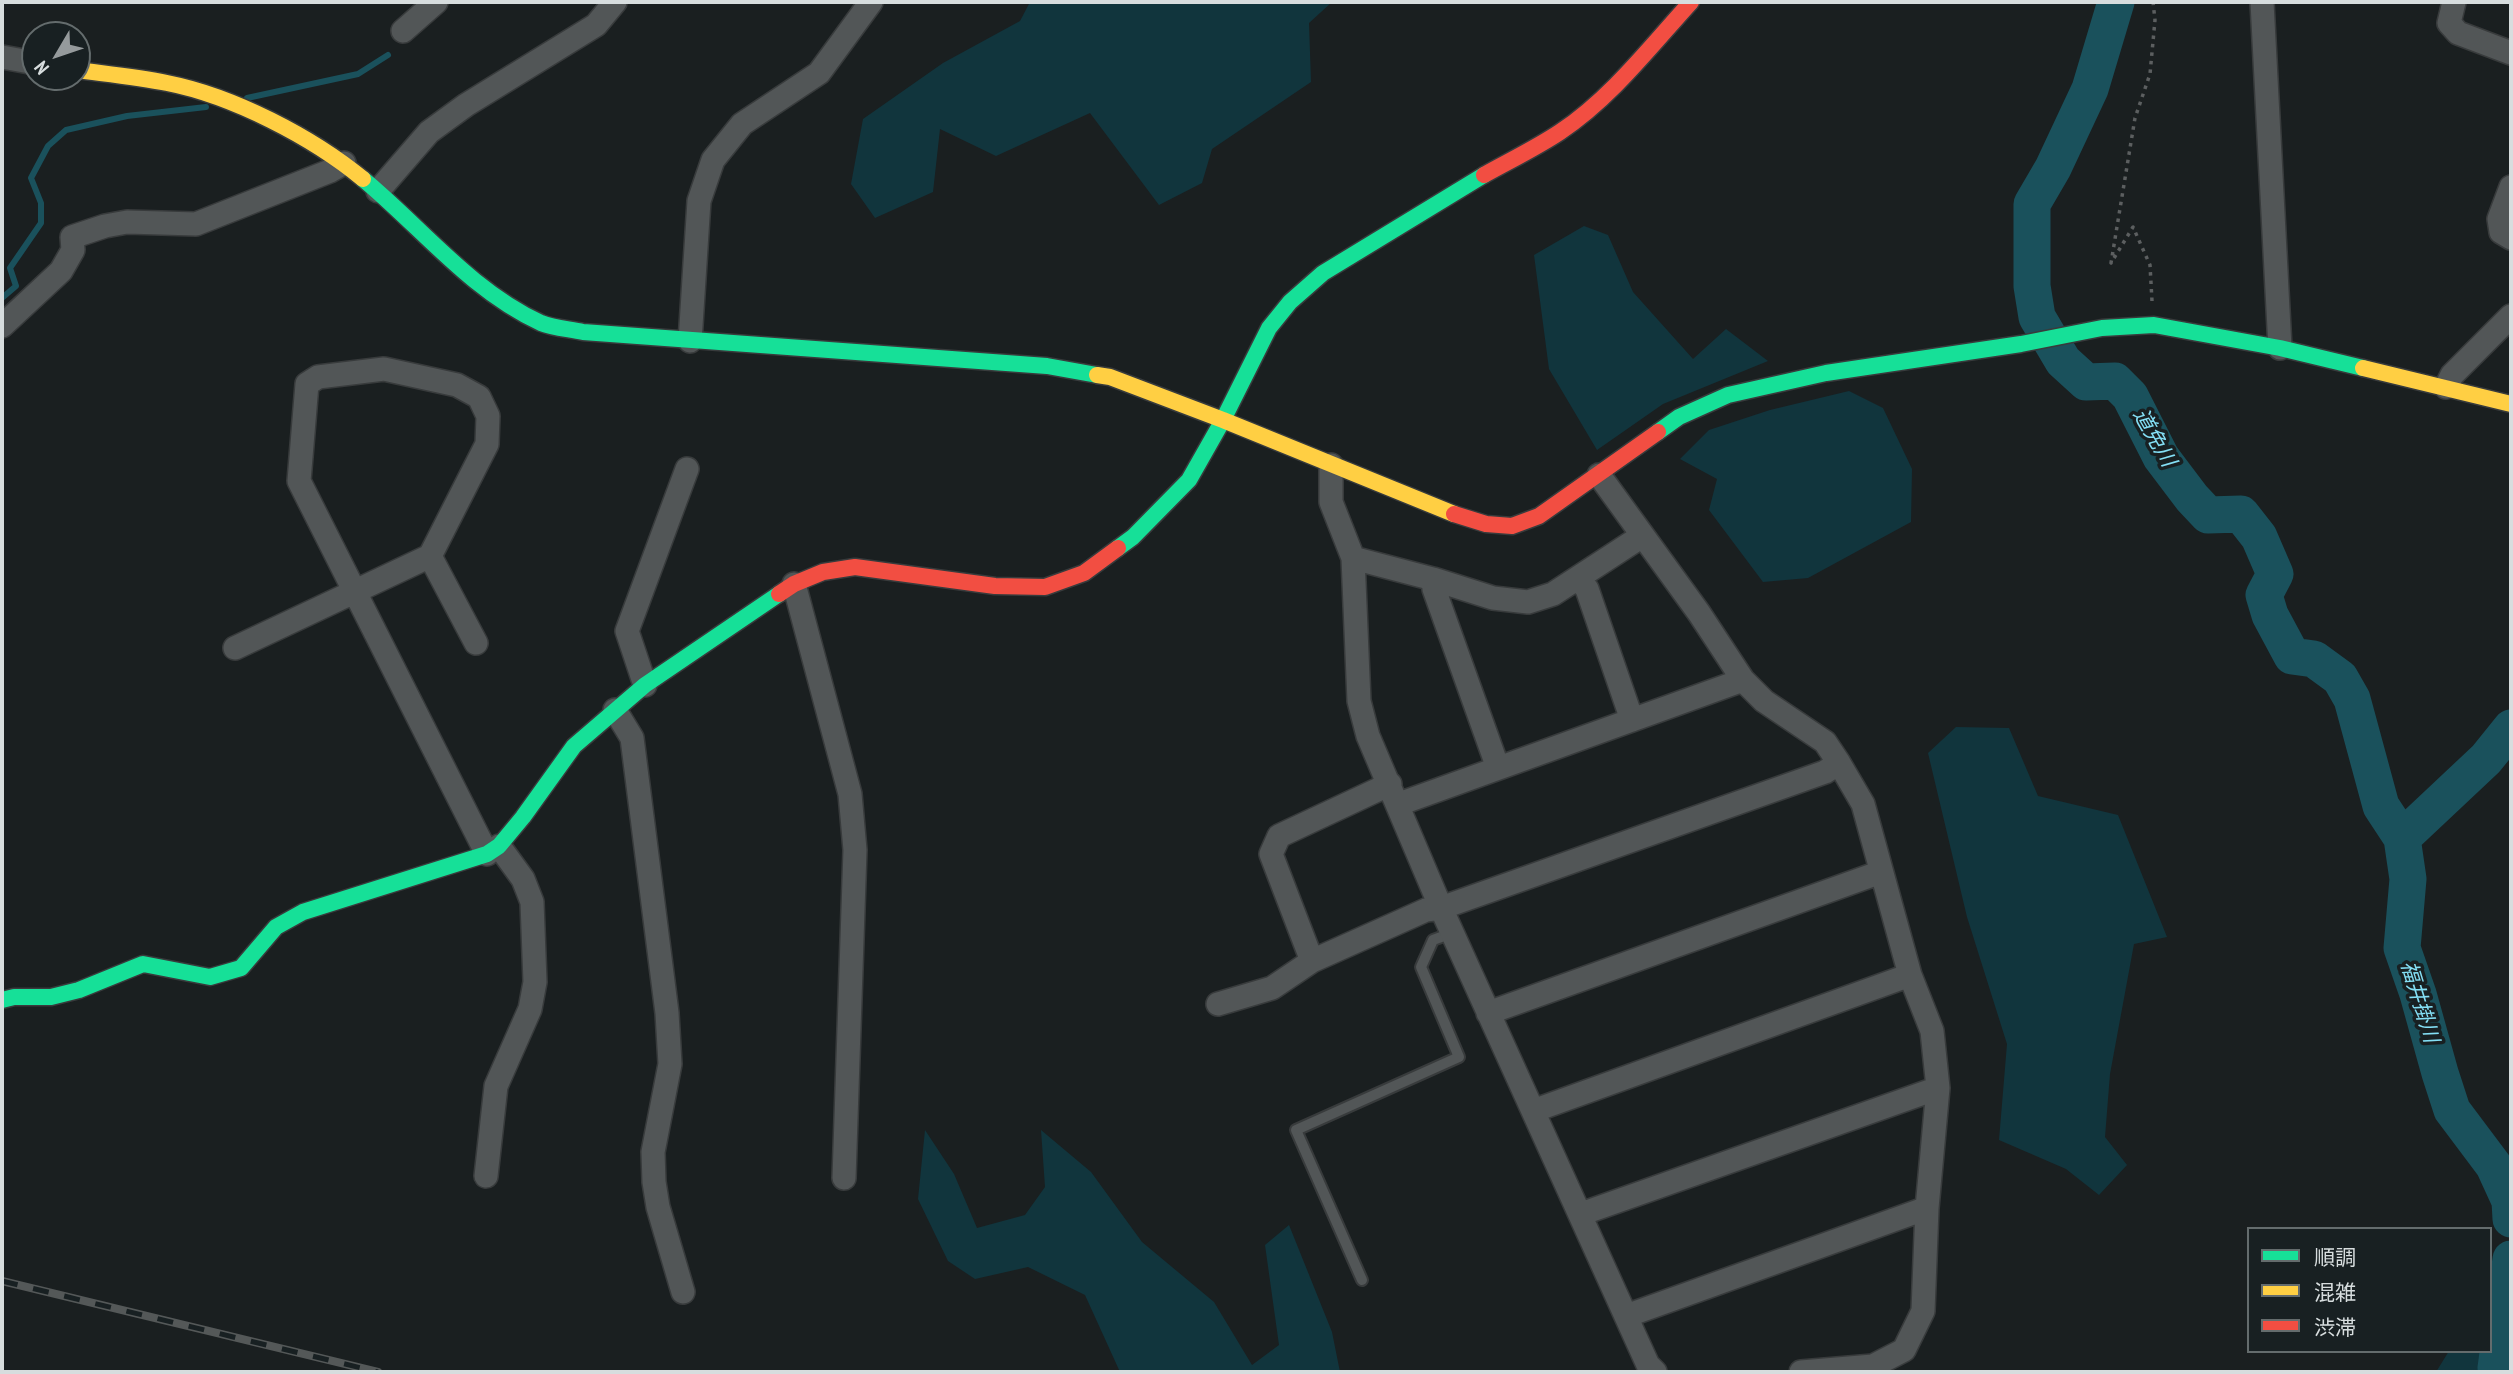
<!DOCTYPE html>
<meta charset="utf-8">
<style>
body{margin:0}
#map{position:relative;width:2513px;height:1374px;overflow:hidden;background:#1a1f20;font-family:"PT Sans Narrow","Noto Sans JP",sans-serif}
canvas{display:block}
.frame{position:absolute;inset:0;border:4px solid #d7ddde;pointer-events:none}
.legend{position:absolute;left:2247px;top:1227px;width:245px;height:126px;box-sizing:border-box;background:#182022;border:2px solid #646c6d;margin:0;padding:9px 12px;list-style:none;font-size:21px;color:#d7ddde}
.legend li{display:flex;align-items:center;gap:14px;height:35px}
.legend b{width:35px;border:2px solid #646c6d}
.north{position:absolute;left:21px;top:21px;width:70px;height:70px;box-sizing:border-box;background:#182022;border:2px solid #646c6d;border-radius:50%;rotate:231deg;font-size:19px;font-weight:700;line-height:28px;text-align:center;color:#d7ddde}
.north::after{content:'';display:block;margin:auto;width:24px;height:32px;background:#959a9c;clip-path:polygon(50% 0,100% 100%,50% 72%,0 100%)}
</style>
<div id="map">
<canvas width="2513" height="1374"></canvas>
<div class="frame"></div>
<ul class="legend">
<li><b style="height:9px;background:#16e098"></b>順調</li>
<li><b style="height:9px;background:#ffcf43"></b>混雑</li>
<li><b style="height:9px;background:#f24e42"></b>渋滞</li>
</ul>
<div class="north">N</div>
</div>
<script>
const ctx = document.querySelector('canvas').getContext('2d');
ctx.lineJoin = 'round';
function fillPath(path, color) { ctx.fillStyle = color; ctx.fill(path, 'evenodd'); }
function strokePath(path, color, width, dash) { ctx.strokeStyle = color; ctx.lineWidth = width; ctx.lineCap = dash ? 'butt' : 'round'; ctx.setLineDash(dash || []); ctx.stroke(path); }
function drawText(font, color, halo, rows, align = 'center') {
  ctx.font = font + ' "PT Sans Narrow","Noto Sans JP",sans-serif'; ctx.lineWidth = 7; ctx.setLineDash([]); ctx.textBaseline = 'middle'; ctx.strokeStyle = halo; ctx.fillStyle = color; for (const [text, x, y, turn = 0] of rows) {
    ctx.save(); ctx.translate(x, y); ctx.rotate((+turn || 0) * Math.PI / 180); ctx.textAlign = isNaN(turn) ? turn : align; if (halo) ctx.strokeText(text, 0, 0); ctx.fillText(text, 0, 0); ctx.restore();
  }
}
const green = new Path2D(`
 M1030 2H1332L1309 23 1311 82 1212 149 1202 183 1159 205 1090 113 996 156 940 129 933 192 875 218 851 184 863 119 943 63 1020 21Z
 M1584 226 1608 235 1633 292 1693 359 1726 329 1768 361 1663 404 1597 450 1549 369 1534 255Z
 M1849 391 1883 408 1912 469 1911 522 1808 578 1763 582 1709 510 1717 479 1680 459 1709 430 1770 410Z
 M1956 727 2009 728 2038 796 2118 815 2167 937 2134 944 2110 1074 2105 1137 2127 1165 2099 1195 2066 1169 1999 1140 2007 1044 1967 917 1928 753Z
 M925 1130 954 1174 977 1228 1025 1215 1045 1187 1041 1130 1091 1172 1142 1242 1214 1302 1252 1365 1279 1345 1265 1245 1289 1225 1332 1332 1340 1372H1120L1085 1295 1028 1267 975 1279 948 1261 918 1199Z
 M2511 1249V1372H2436L2449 1351H2490V1283Z`);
const stream = new Path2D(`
 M247 98 358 74 388 55
 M2 298 16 286 10 268 41 223V203L31 178 48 146 66 130 127 116 206 107`);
const river = new Path2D(`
 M2116 2 2090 89 2053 168 2032 204V286L2037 317 2063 361 2086 382 2115 381 2130 396 2161 457 2192 498 2208 515 2241 514 2259 537 2275 574 2264 595 2270 615 2292 656 2314 659 2340 678 2352 699 2381 806 2402 838 2408 879 2402 948 2418 994 2440 1073 2452 1110 2494 1166 2510 1201 2511 1219
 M2402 838 2486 759 2511 728
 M2497 1372 2496 1368 2511 1259`);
const path = new Path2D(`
 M2152 301 2150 265 2133 227 2111 263 2135 118 2150 74 2155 20 2153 2`);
const lane = new Path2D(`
 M1362 1280 1296 1130 1459 1057 1421 967 1433 940 1452 933`);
const street = new Path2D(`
 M2262 2 2280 348
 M2454 2 2449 23 2458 33 2511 53
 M403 31 436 2
 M2 57 35 63
 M2511 187 2499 219 2501 232 2511 238
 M378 191 429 132 466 105 596 25 615 2
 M2 326 61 271 73 250 72 237 105 226 127 222 196 224 330 171 344 163
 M690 341 699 201 713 160 742 124 819 73 871 2
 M2446 387 2452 375 2511 316
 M1331 465V502L1353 558 1359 701 1368 736 1441 908 1648 1365 1655 1372
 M1599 475 1699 613 1743 680 1764 701 1825 742 1839 763 1863 804 1910 975 1932 1031 1938 1088 1927 1208 1923 1311 1904 1350 1873 1366 1801 1372
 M1353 558 1433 579 1493 598 1528 602 1553 594 1642 536
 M1578 578 1587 589 1632 720
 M1433 579 1434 589 1498 768
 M794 584 850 794 855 850 844 1178
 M476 643 430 556 487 444 488 416 479 397 457 385 384 369 318 377 307 384 299 481 487 854
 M235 648 430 556
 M645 685 627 631 687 469
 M615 710 632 738 667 1013 670 1064 653 1152 654 1182 658 1207 683 1292
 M1399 804 1743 680
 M1312 961 1271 854 1279 836 1390 784
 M1218 1004 1272 988 1312 961 1426 910 1441 908 1825 772 1839 763
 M1488 1013 1881 872
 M1533 1111 1910 975
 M486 1176 496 1086 530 1009 535 982 532 902 523 879 499 846
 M1581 1214 1938 1088
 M1626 1316 1927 1208`);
const fast = new Path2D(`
 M363 179C421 227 471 291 541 323 553 328 569 329 583 332L1047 366 1097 375
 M1658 432 1679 417 1728 395 1826 373 2021 344 2102 328 2154 325 2280 348 2363 368
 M1118 548 1133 537 1189 480 1223 420 1269 328 1290 302 1323 273 1484 175
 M2 1000 14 997H51L79 990 143 964 210 977 241 968 276 927 303 912 487 854 499 846 523 817 574 746 645 685 779 594`);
const slow = new Path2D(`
 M77 70C107 74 138 77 167 83 233 96 312 137 363 179
 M2363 368 2511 404
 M1097 375 1110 377 1223 420 1454 514`);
const jam = new Path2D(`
 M1484 175C1509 161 1536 148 1560 132 1611 98 1650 47 1691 2
 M1454 514 1486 524 1512 526 1539 516 1658 432
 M779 594 794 584 823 572 855 567 995 586 1045 587 1084 573 1118 548`);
const rail = new Path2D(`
 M2 1281 378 1372`);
const waterNames = [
 ["道免川",2154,438,60],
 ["福井掛川",2419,1002,73]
];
fillPath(green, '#11353d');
strokePath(stream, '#1a515c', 6);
strokePath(river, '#1a515c', 37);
strokePath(lane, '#383b3c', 14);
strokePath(street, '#383b3c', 26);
strokePath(fast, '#383b3c', 19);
strokePath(slow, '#383b3c', 19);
strokePath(jam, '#383b3c', 19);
strokePath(path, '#5c5f60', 3.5, [3.5, 5]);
strokePath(lane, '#525657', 10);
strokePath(street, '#525657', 23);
strokePath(fast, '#16e098', 16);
strokePath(slow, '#ffcf43', 16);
strokePath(jam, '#f24e42', 16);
strokePath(rail, '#545858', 8);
strokePath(rail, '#182022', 5, [16]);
drawText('italic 21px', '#84e0f6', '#182022', waterNames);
</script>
